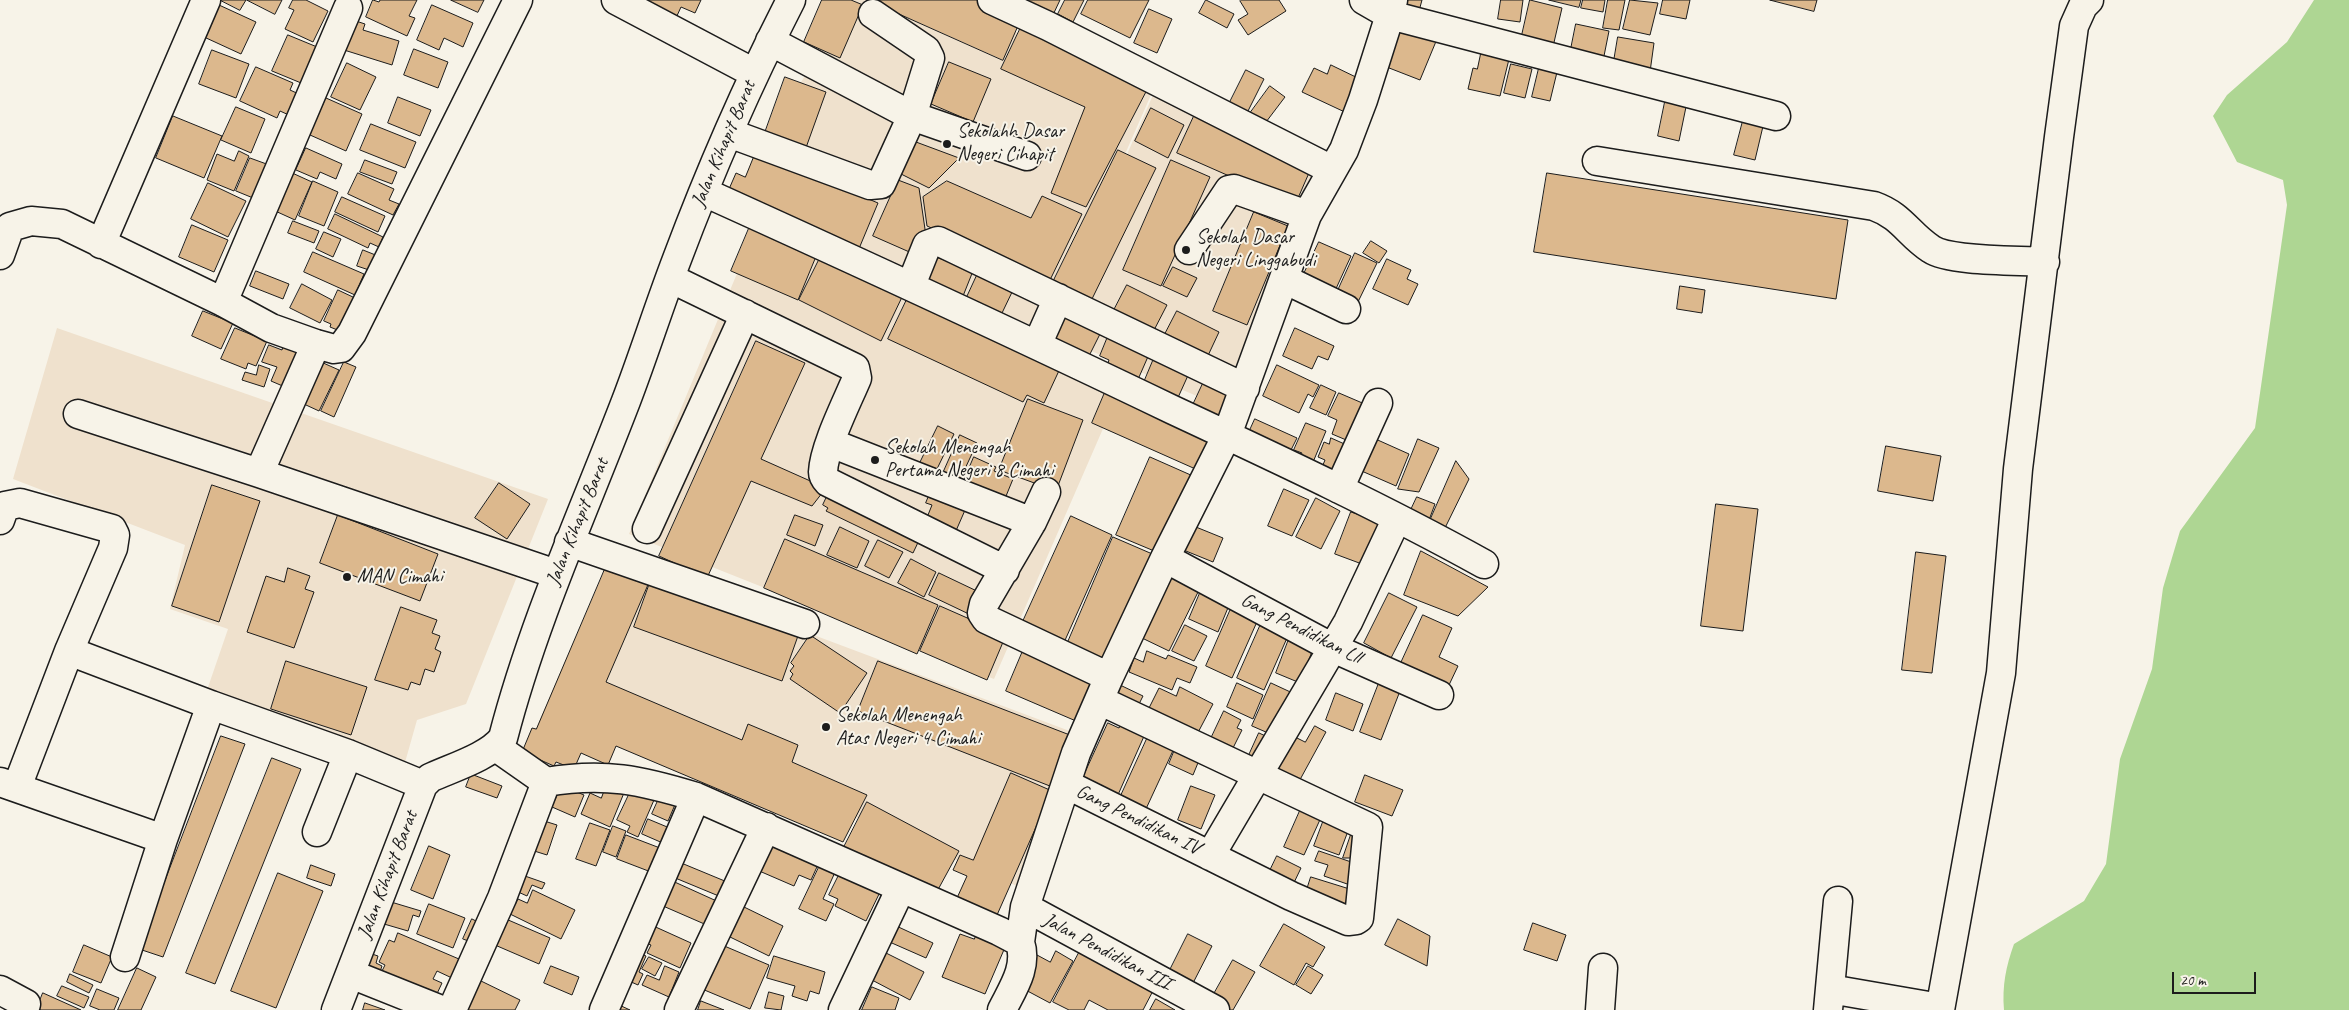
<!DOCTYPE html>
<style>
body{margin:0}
#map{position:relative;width:2349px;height:1010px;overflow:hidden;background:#f7f3e8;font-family:Caveat,sans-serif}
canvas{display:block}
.scale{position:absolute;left:2172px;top:972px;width:84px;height:22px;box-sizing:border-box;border:2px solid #1c1c1c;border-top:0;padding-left:6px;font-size:15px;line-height:18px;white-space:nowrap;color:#1c1c1c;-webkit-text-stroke:4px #f7f3e8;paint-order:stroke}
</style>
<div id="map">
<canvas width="2349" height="1010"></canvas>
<div class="scale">20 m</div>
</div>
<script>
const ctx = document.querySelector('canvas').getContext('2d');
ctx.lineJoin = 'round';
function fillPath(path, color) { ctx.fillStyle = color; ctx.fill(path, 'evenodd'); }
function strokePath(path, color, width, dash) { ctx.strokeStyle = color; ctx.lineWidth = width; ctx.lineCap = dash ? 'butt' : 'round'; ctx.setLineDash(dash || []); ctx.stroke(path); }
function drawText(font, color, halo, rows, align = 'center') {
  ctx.font = font + ' Caveat,sans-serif'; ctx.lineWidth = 4; ctx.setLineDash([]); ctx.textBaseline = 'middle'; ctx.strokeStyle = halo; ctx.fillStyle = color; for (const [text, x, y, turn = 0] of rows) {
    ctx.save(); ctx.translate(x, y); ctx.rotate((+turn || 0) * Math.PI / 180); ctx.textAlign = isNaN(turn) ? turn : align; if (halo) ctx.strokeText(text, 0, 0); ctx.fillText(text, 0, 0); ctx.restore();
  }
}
const built = new Path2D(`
 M850 0H936L1154 88 1047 332 731 200Z
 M1156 88 1316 166 1232 411 1049 333Z
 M755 230 1122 385 994 679 629 534Z
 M57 328 548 499 466 704 417 720 404 766 205 696 228 629 170 609 185 545 13 479Z
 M611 559 1083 736 1017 886 764 778 562 718Z`);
const green = new Path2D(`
 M2314 0H2349V1010H2004C2002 986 2006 966 2014 944L2084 901 2106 864 2120 759 2152 669 2163 588 2180 531 2255 428 2287 205 2283 180 2237 162 2213 116 2227 95 2287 42Z`);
const building = new Path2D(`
 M220 0H246L240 10Z
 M247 0H282L275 14Z
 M293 0H306L328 11 313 42 285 29 294 10 289 8Z
 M373 0 379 2 380 0H417L409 16 415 18 407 36 366 17Z
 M451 0H484L478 12Z
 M643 0H701L695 13 681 7 676 18Z
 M822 0H851L863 5 840 58 804 42Z
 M868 0H979L1021 19 1003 60Z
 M1018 0H1060L1052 17Z
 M1065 0H1084L1073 22 1058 14Z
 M1088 0H1149L1130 38 1081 14Z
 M1206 0 1234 14 1227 28 1199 13Z
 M1241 0H1279L1286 11 1248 35 1238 20 1248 14 1240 1Z
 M1404 0H1422L1419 11 1403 7Z
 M1501 0H1523L1520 22 1498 19Z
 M1530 0 1562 8 1552 51 1520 44Z
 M1549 0H1581L1579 7Z
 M1583 0H1605L1603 12 1581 8Z
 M1608 0H1625L1619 30 1603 28Z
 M1630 0 1658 3 1650 35 1623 29Z
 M1663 0H1690L1686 19 1660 14Z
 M1770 0H1817L1814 11Z
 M219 5 256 22 241 54 204 37Z
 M432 5 473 23 463 47 444 38 439 50 417 40Z
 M1149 9 1172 19 1157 53 1134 43Z
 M353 20 365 24 363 30 399 41 392 65 344 50Z
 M1023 23 1149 86 1086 207 1051 193 1085 107 1001 69Z
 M1576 24 1609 31 1603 61 1571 49Z
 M1402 25 1437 39 1420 80 1384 66Z
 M288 35 322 49 306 85 272 71Z
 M1618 37 1654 43 1650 72 1613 67Z
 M414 49 448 62 438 88 404 75Z
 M1482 49 1510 55 1500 96 1468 89 1473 68 1477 69Z
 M212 50 249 64 236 98 199 84Z
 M949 62 991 79 973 122 931 104Z
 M347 63 376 77 360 110 331 97Z
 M1511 64 1532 69 1525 98 1504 93Z
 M1540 64 1558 68 1550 101 1532 97Z
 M1331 65 1364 81 1349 114 1302 92 1314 68 1327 74Z
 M256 67 293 83 290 90 301 95 291 116 280 111 277 118 240 101Z
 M1246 70 1264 79 1247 113 1229 104Z
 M785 77 826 92 803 156 762 141Z
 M1270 86 1285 97 1263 126 1248 116Z
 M398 97 431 110 420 136 388 123Z
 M1666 97 1687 102 1679 141 1658 136Z
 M326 98 362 114 346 151 310 135Z
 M236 107 265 119 251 153 221 140Z
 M1151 108 1184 125 1168 158 1135 141Z
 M1195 114 1312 166 1295 205 1177 153Z
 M173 116 222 136 204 178 156 158Z
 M1744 117 1764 122 1755 160 1734 155Z
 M371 124 416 142 405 168 360 150Z
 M916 142 959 158 929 188 901 174Z
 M306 148 342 164 336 179 320 172 317 179 296 170Z
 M1118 150 1156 168 1091 301 1054 280Z
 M239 151 249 156 234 191 207 180 217 154 234 161Z
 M756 152 878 203 858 251 726 196 736 173 745 177Z
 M250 158 272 166 258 200 236 191Z
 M365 160 397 172 392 184 360 172Z
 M1171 160 1210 177 1161 286 1123 270Z
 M290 172 312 182 295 220 273 210Z
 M358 173 394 189 389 200 399 204 393 215 348 194Z
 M1547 173 1848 220 1836 299 1534 252Z
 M898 180 919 188 926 236 914 254 873 236Z
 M313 181 338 192 324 226 299 216Z
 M947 181 1031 218 1042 196 1082 214 1050 280 927 226 923 197Z
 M208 183 246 201 228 237 191 219Z
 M342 197 385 216 378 232 335 212Z
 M1254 212 1288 226 1247 325 1213 311Z
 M335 214 383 237 379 247 370 243 368 248 328 229Z
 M293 221 319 231 314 243 288 233Z
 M192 225 228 240 214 272 179 257Z
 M750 226 817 254 798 300 731 271Z
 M324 232 341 239 333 257 316 249Z
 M1371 241 1387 251 1379 263 1363 253Z
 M1319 242 1351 256 1334 293 1302 278Z
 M363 250 378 256 372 271 357 266Z
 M313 252 364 274 355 295 304 272Z
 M1355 253 1377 263 1356 306 1335 297Z
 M936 257 973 271 961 301 923 286Z
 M820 258 903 295 881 341 799 300Z
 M1387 259 1411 270 1407 279 1418 284 1408 305 1373 289Z
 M1173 267 1197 278 1187 297 1163 286Z
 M256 271 289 284 283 299 250 286Z
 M979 271 1014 288 1002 313 967 297Z
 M302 284 332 300 320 323 290 308Z
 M1127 285 1167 305 1152 334 1112 314Z
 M1680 286 1705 290 1702 313 1677 309Z
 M338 290 355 298 340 331 330 327 331 324 324 321Z
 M911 291 1063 362 1044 403 1027 395 1023 402 888 339Z
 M203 311 233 323 221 349 192 336Z
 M1177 311 1219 332 1205 362 1162 340Z
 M1066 313 1102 330 1088 358 1052 341Z
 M235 328 267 341 256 366 248 363 246 369 221 359Z
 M1295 328 1334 346 1328 360 1318 356 1312 369 1283 356Z
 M1109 334 1150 352 1136 384 1105 371 1109 360 1100 356Z
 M756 341 805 363 761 459 826 488 812 506 751 481 707 578 659 556Z
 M269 345 282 350 283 346 296 351 298 345 296 387H285L271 381 277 367 262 362Z
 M1155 356 1190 371 1176 402 1142 387Z
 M312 358 339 370 319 411 293 399Z
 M344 362 356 367 334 417 321 411Z
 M259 365 270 369 264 387 242 380 245 372 256 375Z
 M1277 365 1319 385 1313 397 1308 394 1299 413 1263 396Z
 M1206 377 1241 393 1226 423 1192 407Z
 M1109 383 1218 431 1200 471 1092 423Z
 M1321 385 1336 392 1326 415 1310 408Z
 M1339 393 1367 405 1351 442 1332 434 1337 420 1328 416Z
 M1028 399 1083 420 1056 491 999 470Z
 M1255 419 1297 438 1287 458 1246 439Z
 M1306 423 1326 431 1311 467 1298 461 1302 453 1294 450Z
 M938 426 954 434 935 473 919 465Z
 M960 435 977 443 956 488 940 480Z
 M1371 437 1409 454 1396 486 1357 469Z
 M1331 438 1349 446 1337 478 1320 472 1325 460 1318 457 1324 442 1329 444Z
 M1418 439 1439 448 1419 492 1398 489Z
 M1886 446 1941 456 1933 501 1878 491Z
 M974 457 996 467 994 471 1013 479 1004 501 963 483Z
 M1150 457 1193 476 1159 553 1116 535Z
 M1456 461 1469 479 1444 530 1429 523Z
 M499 483 530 504 507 539 475 518Z
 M212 485 260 501 219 622 172 606Z
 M831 488 923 532 913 553 826 511 828 508 823 505Z
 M1284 489 1309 500 1292 536 1268 526Z
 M931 491 969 501 955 533 926 520 932 505 926 503Z
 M1417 497 1435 504 1429 520 1410 512Z
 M1316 498 1340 511 1321 549 1296 537Z
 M1716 504 1758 509 1743 631 1701 626Z
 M1351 512 1386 524 1370 567 1335 554Z
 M338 515 438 554 420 601 320 563Z
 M795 515 823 525 815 546 787 535Z
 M1071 516 1112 535 1062 647 1020 628Z
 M1191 525 1223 538 1213 562 1181 549Z
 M840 527 869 541 857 568 827 555Z
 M1113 537 1157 556 1108 668 1065 649Z
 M785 539 938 605 917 654 764 588Z
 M878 540 903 552 889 578 865 566Z
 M1421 551 1488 587 1458 616 1404 595Z
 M1916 552 1946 556 1932 673 1902 670Z
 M911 559 936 572 924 597 898 583Z
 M608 562 650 580 606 682 742 740 748 724 798 745 792 762 867 795 843 842 616 746 608 765 581 753 574 769 556 762 554 766 522 752 532 728 536 729Z
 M288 568 310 576 305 589 314 592 294 648 247 632 266 576 284 582Z
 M939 573 981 593 971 615 929 595Z
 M1173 573 1201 586 1169 651 1142 638Z
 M651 580 799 633 782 681 634 627Z
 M1203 586 1232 598 1218 632 1189 619Z
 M1389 593 1417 607 1391 658 1364 643Z
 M1233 604 1260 615 1232 678 1206 666Z
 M940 606 1006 635 987 680 920 651Z
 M401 607 437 620 432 633 440 636 435 649 441 652 434 672 425 669 420 685 411 682 408 690 375 680Z
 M1423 615 1452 628 1439 657 1458 666 1449 685 1401 663Z
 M1264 617 1291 629 1264 690 1237 678Z
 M1185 625 1207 636 1194 661 1172 651Z
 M810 635 867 673 840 713 790 679 793 674 790 671 794 666 791 663Z
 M1289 639 1313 649 1306 667 1305 685 1276 673Z
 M1025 646 1102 680 1083 724 1006 691Z
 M1147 651 1166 659 1168 655 1197 667 1190 683 1177 678 1172 690 1129 672 1134 658 1143 662Z
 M286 661 367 687 351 735 271 709Z
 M878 661 1075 737 1055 788 858 711Z
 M1237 683 1263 695 1253 719 1227 707Z
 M1271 683 1299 696 1275 736 1252 726Z
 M1379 683 1400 691 1381 740 1360 732Z
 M1120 685 1143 696 1134 714 1112 703Z
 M1180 687 1213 704 1193 742 1144 718 1159 688 1176 696Z
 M1336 693 1363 704 1353 731 1326 720Z
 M1224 711 1241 720 1237 728 1242 730 1228 758 1207 747Z
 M1108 723 1119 728 1121 724 1145 734 1117 797 1081 782Z
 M1315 726 1326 732 1296 787 1266 771 1287 733 1305 742Z
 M1151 730 1177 742 1145 811 1119 800Z
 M1259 733 1272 739 1258 769 1245 764Z
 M221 736 245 744 163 957 139 949Z
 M1178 742 1202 753 1193 775 1169 764Z
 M272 758 301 769 215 984 186 973Z
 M1011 773 1052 791 997 915 957 898 967 876 953 870 960 855 973 860Z
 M471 774 502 786 497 798 466 787Z
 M1365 775 1403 790 1392 816 1355 802Z
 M608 781 626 788 610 827 581 814 590 793 601 798Z
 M635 782 657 793 638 837 627 832 630 826 617 820Z
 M562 786 584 795 575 817 552 807Z
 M1191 786 1215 795 1201 829 1178 820Z
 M661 794 677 800 668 821 652 814Z
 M867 802 959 851 934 897 843 849Z
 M1303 804 1323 813 1304 855 1284 847Z
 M1326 814 1351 823 1339 855 1314 846Z
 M648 819 672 829 665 844 642 834Z
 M541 820 557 825 547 855 531 850Z
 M590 823 610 830 596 866 576 859Z
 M613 826 626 831 616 857 603 852Z
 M1353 828 1354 858H1343Z
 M626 835 660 848 651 872 617 859Z
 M772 836 821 858 811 880 799 875 794 886 757 870Z
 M429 846 450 855 433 899 411 890Z
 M1319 851 1360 865 1353 886 1324 876 1328 865 1315 861Z
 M1277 856 1301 868 1290 891 1266 879Z
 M674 860 732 884 726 899 668 875Z
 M821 863 836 870 823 899 834 904 826 921 799 909Z
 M311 865 335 874 331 886 307 878Z
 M841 871 881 890 866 921 835 906 838 899 829 895Z
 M278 873 323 891 276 1008 231 991Z
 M522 875 545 883 542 889 532 885 527 896 516 891Z
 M1311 877 1356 891 1349 912 1304 899Z
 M668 879 721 903 709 926 663 906Z
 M533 890 575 910 561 939 510 914 518 899 527 903Z
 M391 902 421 911 419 917 413 915 408 931 384 924Z
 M429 904 465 918 453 948 417 934Z
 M744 907 783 926 769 956 730 937Z
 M499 916 550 938 539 964 488 942Z
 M472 919 484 925 476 944 463 939Z
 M1398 919 1430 936 1427 966 1385 945Z
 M1533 923 1566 935 1557 961 1524 950Z
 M649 924 691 943 680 968 647 953 651 945 641 941Z
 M892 924 933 943 926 958 885 940Z
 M1284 924 1325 947 1313 967 1306 963 1294 985 1260 966Z
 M398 933 466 962 452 978 437 971 433 979 442 983 435 998 380 975 385 965 379 962 389 940 394 942Z
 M977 933 1006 945 985 994 942 977 960 934 974 939Z
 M1188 934 1212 946 1191 987 1167 976Z
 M84 945 112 957 101 983 73 972Z
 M722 945 769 965 750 1009 702 989Z
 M1081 949 1155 987 1143 1010H1108L1089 1000 1084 1010H1069L1053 1002Z
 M633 950 646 956 639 972 643 974 638 985 620 977Z
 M1056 951 1073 961 1050 1003 1020 987 1037 955 1050 962Z
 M886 953 924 972 910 1000 872 980Z
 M372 954 378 956 376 963 382 966 377 980 364 976Z
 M774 956 825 972 819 994 810 991 807 1001 792 996 795 986 767 978Z
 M649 957 662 963 655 976 642 969Z
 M1233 960 1255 972 1233 1010H1226L1210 1001Z
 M551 966 579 977 572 995 544 983Z
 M665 966 679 972 669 997 642 985 647 975 659 980Z
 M1308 966 1323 975 1311 994 1296 985Z
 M137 968 156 977 141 1010H118Z
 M70 974 93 985 89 993 67 982Z
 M481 981 520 1000 515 1010H466Z
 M62 986 89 997 84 1008 57 996Z
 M872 987 899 998 895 1010H862Z
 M97 989 119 998 114 1010H100L90 1006Z
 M769 992 784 996 781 1010 765 1008Z
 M43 993 81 1010H41L37 1008Z
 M1156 999 1175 1010H1150Z
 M701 1001 724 1010H698Z
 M365 1003 385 1010H363Z
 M617 1004 630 1010H614Z`);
const minor = new Path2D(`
 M616 0 754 73
 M992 0 1048 26 1332 170
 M1364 0 1390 15 1776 116
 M770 41 912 116 1027 156
 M729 133 870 185 881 184 912 116 930 58 926 50 873 14
 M1597 161 1874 206C1902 216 1908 234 1931 249 1950 262 2020 260 2045 262
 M704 192C861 263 1017 335 1173 410 1278 459 1383 508 1484 564
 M101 244 206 0
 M1189 250 1229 190 1234 189 1307 215
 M0 255 10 227 31 221 62 224 223 302 271 328 316 344 334 349 341 348 352 333 518 0
 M670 278 855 368 857 378C847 402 824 447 823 472 823 476 825 479 828 482L1005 570
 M1284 279 1346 309
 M911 285 927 245 938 241 1245 388
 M223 302 348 8
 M1037 345 1058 298
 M78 414 259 473 556 574
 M831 443 1032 522
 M259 473 316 344
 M1339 489 1378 403
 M1046 492 1032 522 984 604 982 613 986 619 1109 677
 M0 520 5 506 20 503 112 529 115 535 113 548 69 651
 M647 529 745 314
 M569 542 805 624
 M1165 558 1333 648 1439 695
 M496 747 546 782C604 772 641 780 696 797L999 931 1020 942C1028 967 1013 988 1002 1010
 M0 782 163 839 211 705 348 754 423 785
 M1066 784 1291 896 1348 921 1356 920 1359 918 1368 827 1099 700
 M17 787 69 651 211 705
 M317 832 348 754
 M1210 856 1348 622 1397 518
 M1025 907 1215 1010
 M1020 942 1025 907 1076 753 1109 677 1165 558 1227 435 1307 215 1344 150 1363 100 1390 15 1393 0
 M125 957 163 839
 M351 974 441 1010
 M1830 989 1940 1008
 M0 990 26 1004 24 1010
 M336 1010 423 785 430 778C451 768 489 757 503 738 533 622 583 513 626 401 644 354 659 306 677 259 710 171 748 84 791 0
 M452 1010 502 898 546 782
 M604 1010 696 797
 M679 1010 766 827
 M843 1010 901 888
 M1600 1010 1603 968
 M1828 1010 1838 901
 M1940 1010 2001 673 2018 469 2059 137 2074 26 2083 6 2089 0`);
const markers = [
 [947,144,5,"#1c1c1c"],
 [1186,250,5,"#1c1c1c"],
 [875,460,5,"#1c1c1c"],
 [347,577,5,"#1c1c1c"],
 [826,727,5,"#1c1c1c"]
];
const poiNames = [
 ["Sekolahh Dasar",957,132],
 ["Negeri Cihapit",957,155],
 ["Sekolah Dasar",1196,238],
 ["Negeri Linggabudi",1196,261],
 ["Sekolah Menengah",885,448],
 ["Pertama Negeri 8 Cimahi",885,471],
 ["MAN Cimahi",357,577],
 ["Sekolah Menengah",836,716],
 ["Atas Negeri 4 Cimahi",836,739]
];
const streetNames = [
 ["Jalan Kihapit Barat",724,144,-67],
 ["Jalan Kihapit Barat",578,522,-68],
 ["Gang Pendidikan Lll",1301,629,27],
 ["Gang Pendidikan IV",1138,820,26],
 ["Jalan Kihapit Barat",388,875,-69],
 ["Jalan Pendidikan III",1107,952,28]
];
fillPath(built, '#efe1cd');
fillPath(green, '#aed693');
fillPath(building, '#dcb88d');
strokePath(building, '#1c1c1c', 1);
strokePath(minor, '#1c1c1c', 31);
strokePath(minor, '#f7f3e8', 28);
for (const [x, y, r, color] of markers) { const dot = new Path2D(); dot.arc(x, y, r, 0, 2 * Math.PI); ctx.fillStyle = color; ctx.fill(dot); strokePath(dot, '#f7f3e8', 2); }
drawText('20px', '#1c1c1c', '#f7f3e8', poiNames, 'left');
drawText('20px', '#1c1c1c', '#f7f3e8', streetNames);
</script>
